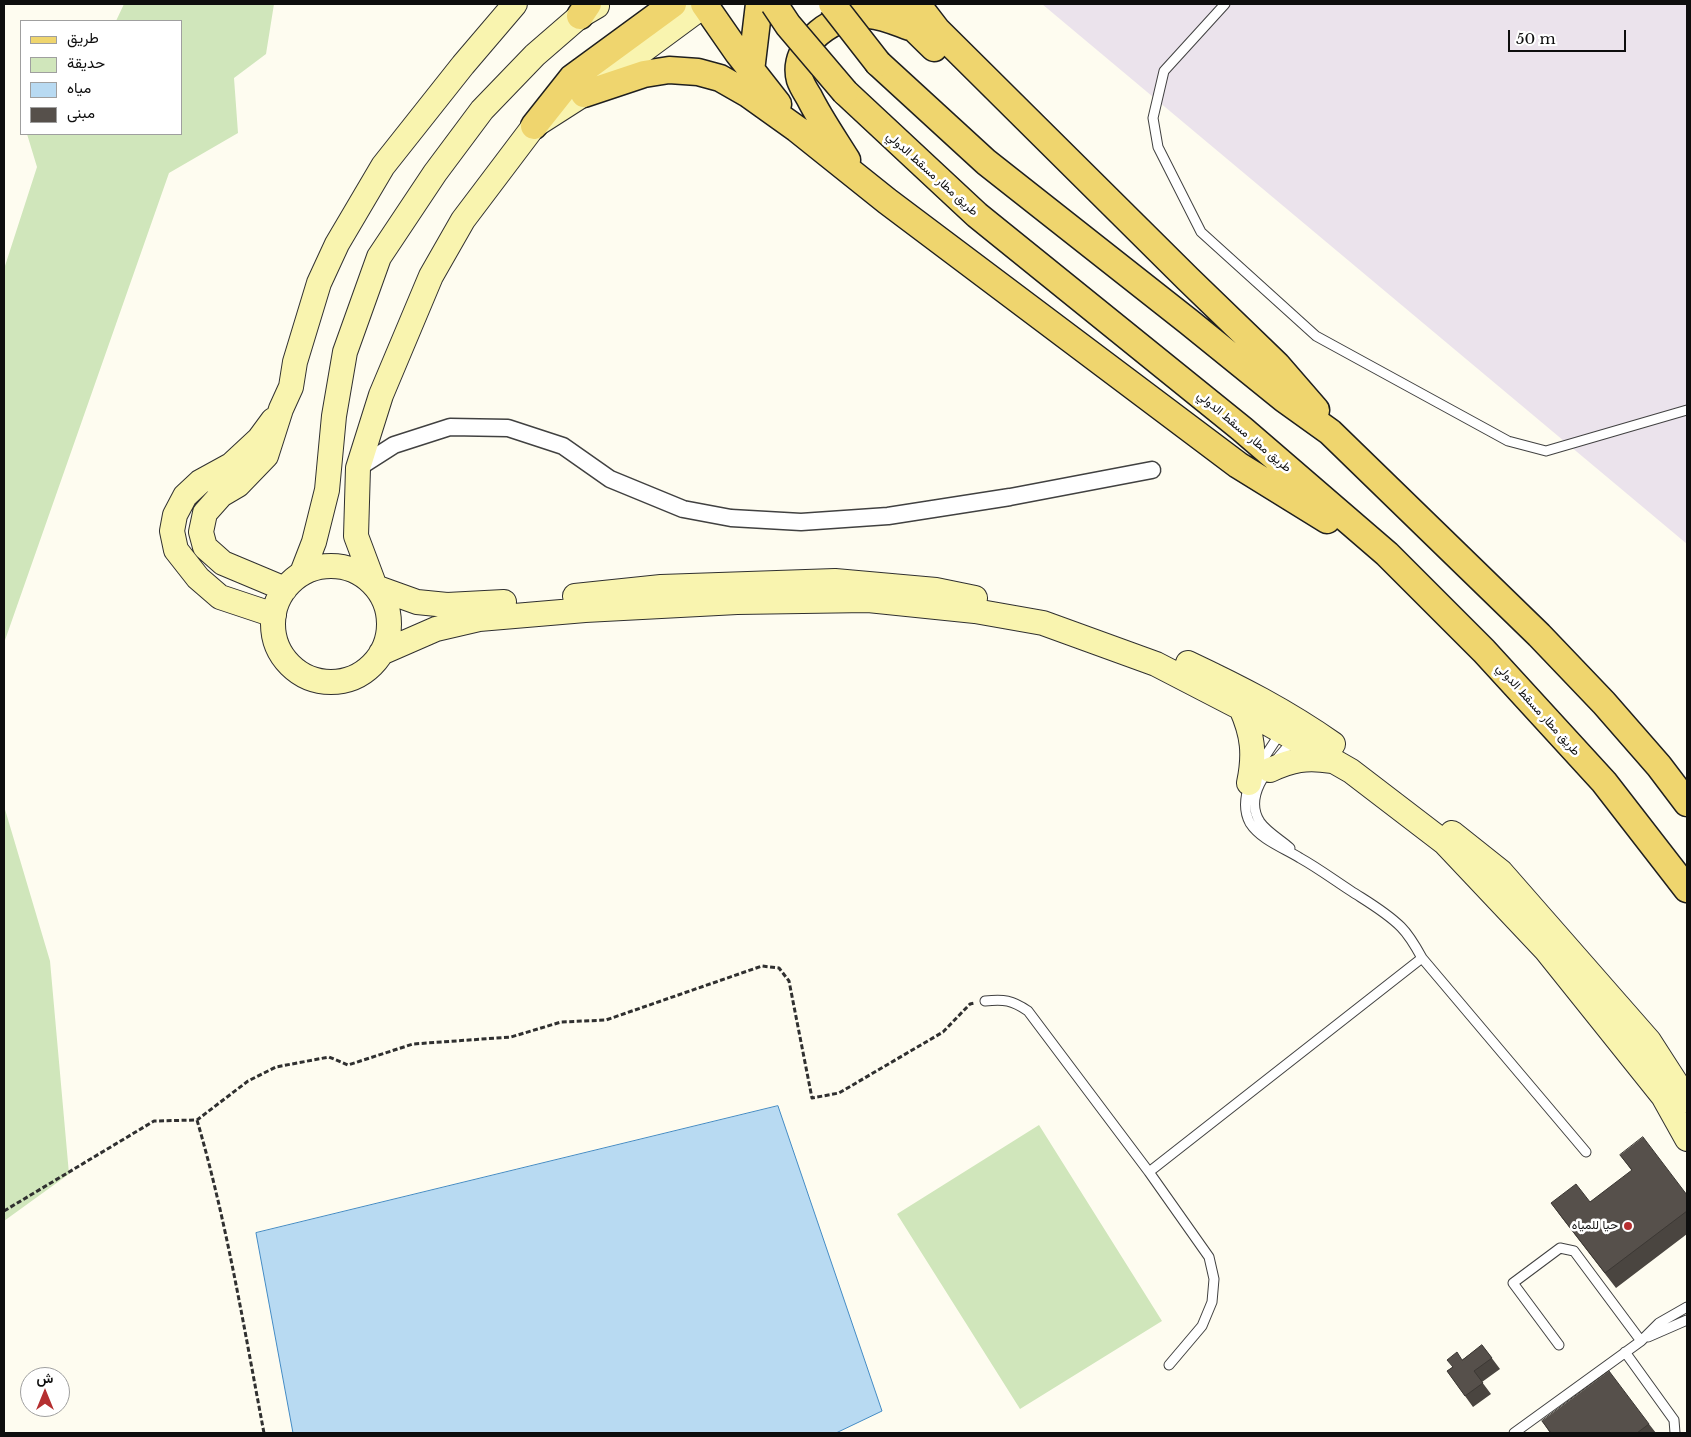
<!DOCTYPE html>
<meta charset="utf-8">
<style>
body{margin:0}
#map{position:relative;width:1691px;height:1437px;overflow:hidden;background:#fefcf0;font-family:"Libre Baskerville",Vazirmatn,serif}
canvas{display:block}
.frame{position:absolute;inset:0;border:5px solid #0e0e0e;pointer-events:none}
.legend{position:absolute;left:20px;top:20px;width:162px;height:115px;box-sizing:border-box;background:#fff;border:1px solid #9f9f9f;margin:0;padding:6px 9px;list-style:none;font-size:15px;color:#0e0e0e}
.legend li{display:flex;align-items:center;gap:10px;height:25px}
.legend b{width:25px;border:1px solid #9f9f9f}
.north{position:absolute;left:20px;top:1367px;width:50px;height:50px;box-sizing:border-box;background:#fff;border:1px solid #9f9f9f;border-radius:50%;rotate:0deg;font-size:14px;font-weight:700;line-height:20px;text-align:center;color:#0e0e0e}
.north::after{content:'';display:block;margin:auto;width:18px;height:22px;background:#b52f30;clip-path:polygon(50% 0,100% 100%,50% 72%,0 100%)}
.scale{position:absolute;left:1508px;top:30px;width:118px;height:22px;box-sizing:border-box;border:2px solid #0e0e0e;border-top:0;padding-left:6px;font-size:15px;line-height:18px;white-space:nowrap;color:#0e0e0e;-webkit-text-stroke:4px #fff;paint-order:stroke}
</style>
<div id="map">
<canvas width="1691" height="1437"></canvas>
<div class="frame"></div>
<ul class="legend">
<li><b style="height:6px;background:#efd56e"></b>طريق</li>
<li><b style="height:14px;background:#d0e6bb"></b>حديقة</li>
<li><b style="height:14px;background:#b8daf2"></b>مياه</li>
<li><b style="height:14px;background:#56504b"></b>مبنى</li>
</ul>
<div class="north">ش</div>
<div class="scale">50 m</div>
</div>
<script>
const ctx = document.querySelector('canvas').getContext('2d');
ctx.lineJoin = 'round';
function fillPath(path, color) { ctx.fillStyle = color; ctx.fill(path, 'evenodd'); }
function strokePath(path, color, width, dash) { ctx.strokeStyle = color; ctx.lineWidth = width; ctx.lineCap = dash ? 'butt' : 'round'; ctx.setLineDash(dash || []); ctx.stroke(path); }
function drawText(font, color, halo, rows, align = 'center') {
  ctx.font = font + ' "Libre Baskerville",Vazirmatn,serif'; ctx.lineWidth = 5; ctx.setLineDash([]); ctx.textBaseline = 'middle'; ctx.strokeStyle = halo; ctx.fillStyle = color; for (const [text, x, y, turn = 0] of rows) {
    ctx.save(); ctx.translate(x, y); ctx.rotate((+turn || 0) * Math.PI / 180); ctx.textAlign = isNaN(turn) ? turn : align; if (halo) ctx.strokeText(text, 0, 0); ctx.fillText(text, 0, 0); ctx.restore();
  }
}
const industrial = new Path2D(`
 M1042 4H1687V544Z`);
const green = new Path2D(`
 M124 4H274L266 54 234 78 238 133 169 173 4 643V269L37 167 27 134H181V21H116Z
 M4 806 50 961 69 1174 4 1221Z
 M1039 1125 1162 1321 1020 1409 897 1214Z`);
const water = new Path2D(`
 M778 1106 882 1411 836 1433H293L256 1233Z`);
const path = new Path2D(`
 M197 1120C227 1223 244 1328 264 1433
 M4 1211 154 1121 197 1120 248 1081 276 1067 329 1057 348 1065 413 1044 511 1037 561 1022 606 1020 762 966 779 968 789 981 812 1098 839 1093 943 1032 970 1004 975 1003`);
const lane = new Path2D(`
 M1225 4 1164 71 1153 118 1158 147 1201 232 1316 336 1508 441 1546 451 1687 410
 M1258 767 1281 732
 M1250 783C1245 796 1243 810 1250 823 1261 840 1284 848 1300 858 1318 868 1334 880 1351 891 1368 902 1386 912 1401 927 1410 936 1416 947 1422 958L1586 1152
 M1290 848C1281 840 1267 832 1260 822 1241 793 1276 761 1293 740
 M985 1001C1004 999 1012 1000 1028 1011L1149 1172
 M1648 1337 1687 1320
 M1559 1345 1513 1283 1560 1248 1574 1251 1641 1341
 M1625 1352 1674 1420 1675 1433
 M1169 1365 1202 1326 1212 1302 1214 1279 1209 1257 1149 1172 1422 958
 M1514 1433 1641 1341 1659 1323 1687 1307`);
const street = new Path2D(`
 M358 468 394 445 450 427 508 428 563 446 610 479 683 509 731 518 801 522 888 516 1010 497 1152 470`);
const secondary = new Path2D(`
 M273 420 259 439 231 465 200 482 185 496 175 515 172 531 176 550 198 578 220 597 274 615
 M273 624a58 58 0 1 1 116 0a58 58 0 1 1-116 0Z
 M302 573 314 542 327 490 334 416 345 352 379 257 435 173 482 110 535 55 580 16 597 6
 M374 584 356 536 358 468 381 395 431 276 463 220 534 126 584 94 706 4
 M378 588 417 602 447 605 504 602
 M285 589 223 563 205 547 201 532 205 513 221 495 238 485 266 456 281 409 291 387 295 362 319 283 337 244 383 166 463 65 515 4
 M575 596 661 587 835 581 936 590 975 598
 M381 653 436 629 479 619 585 610 737 602 868 600 975 611 1043 623 1156 664 1241 708 1351 771 1445 843 1546 950 1663 1096 1687 1139
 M1188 663C1239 687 1286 711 1333 744
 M1241 708C1253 735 1255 754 1249 783
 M1270 770C1292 760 1306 757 1331 761
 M1452 833 1501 872 1649 1041 1687 1100`);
const primary = new Path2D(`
 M704 4 738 53 778 104
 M889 4 934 48
 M917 4 937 30 1188 279 1277 365 1316 410
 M580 16 588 4
 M878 63 986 162 1189 322 1284 399 1330 432 1539 635 1604 703 1659 766 1687 803
 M751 71 759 4
 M845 92 977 215 1242 429 1387 554 1484 651 1604 782 1687 889
 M584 94 644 74 669 70 698 72 720 78 748 94 797 129 887 201 1238 465 1327 520
 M534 126 572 78 673 4
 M847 160C834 139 820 119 809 97 806 92 802 86 800 80 790 44 837 12 869 15 883 16 896 22 910 27`);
const primaryBridge = new Path2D(`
 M774 4 788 25 845 92
 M832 4 878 63`);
const wall = new Path2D(`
 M1620 1155 1687 1195V1234L1616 1288 1562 1218 1551 1203 1590 1202 1632 1171Z
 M1482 1345 1500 1369 1482 1382 1491 1394 1473 1407 1447 1371Z
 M1542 1421 1649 1424 1656 1433H1550Z`);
const building = new Path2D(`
 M1643 1137 1687 1195V1211L1605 1273 1551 1203 1576 1184 1590 1202 1632 1170 1620 1155Z
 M1482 1345 1492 1358 1474 1371 1483 1383 1465 1396 1447 1371 1453 1367 1447 1360 1457 1352 1462 1360Z
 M1609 1371 1649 1424 1637 1433H1551L1542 1421Z`);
const markers = [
 [1628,1226,5,"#b52f30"]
];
const streetNames = [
 ["طريق مطار مسقط الدولي",932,174,42],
 ["طريق مطار مسقط الدولي",1244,432,40],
 ["طريق مطار مسقط الدولي",1538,710,48]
];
const poiNames = [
 ["حيا للمياه",1618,1226]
];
fillPath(industrial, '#ebe3ec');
fillPath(green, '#d0e6bb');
fillPath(water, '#b8daf2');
strokePath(water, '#448bc4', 1);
strokePath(lane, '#414141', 11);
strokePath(street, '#414141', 19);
strokePath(secondary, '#303030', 26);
strokePath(primary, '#1f1f1f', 29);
strokePath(path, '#303030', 3, [5, 2.5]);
strokePath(lane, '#fff', 9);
strokePath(street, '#fff', 16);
strokePath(secondary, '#f9f4af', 24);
strokePath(primary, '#efd56e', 26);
strokePath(primaryBridge, '#1f1f1f', 29, []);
strokePath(primaryBridge, '#efd56e', 26);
fillPath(wall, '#4a4540');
fillPath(building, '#56504b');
strokePath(building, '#3c3834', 1);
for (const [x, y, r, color] of markers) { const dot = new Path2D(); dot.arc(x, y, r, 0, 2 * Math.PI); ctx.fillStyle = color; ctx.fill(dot); strokePath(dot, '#fff', 2); }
drawText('12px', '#0e0e0e', '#fff', streetNames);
drawText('12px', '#0e0e0e', '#fff', poiNames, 'right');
</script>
